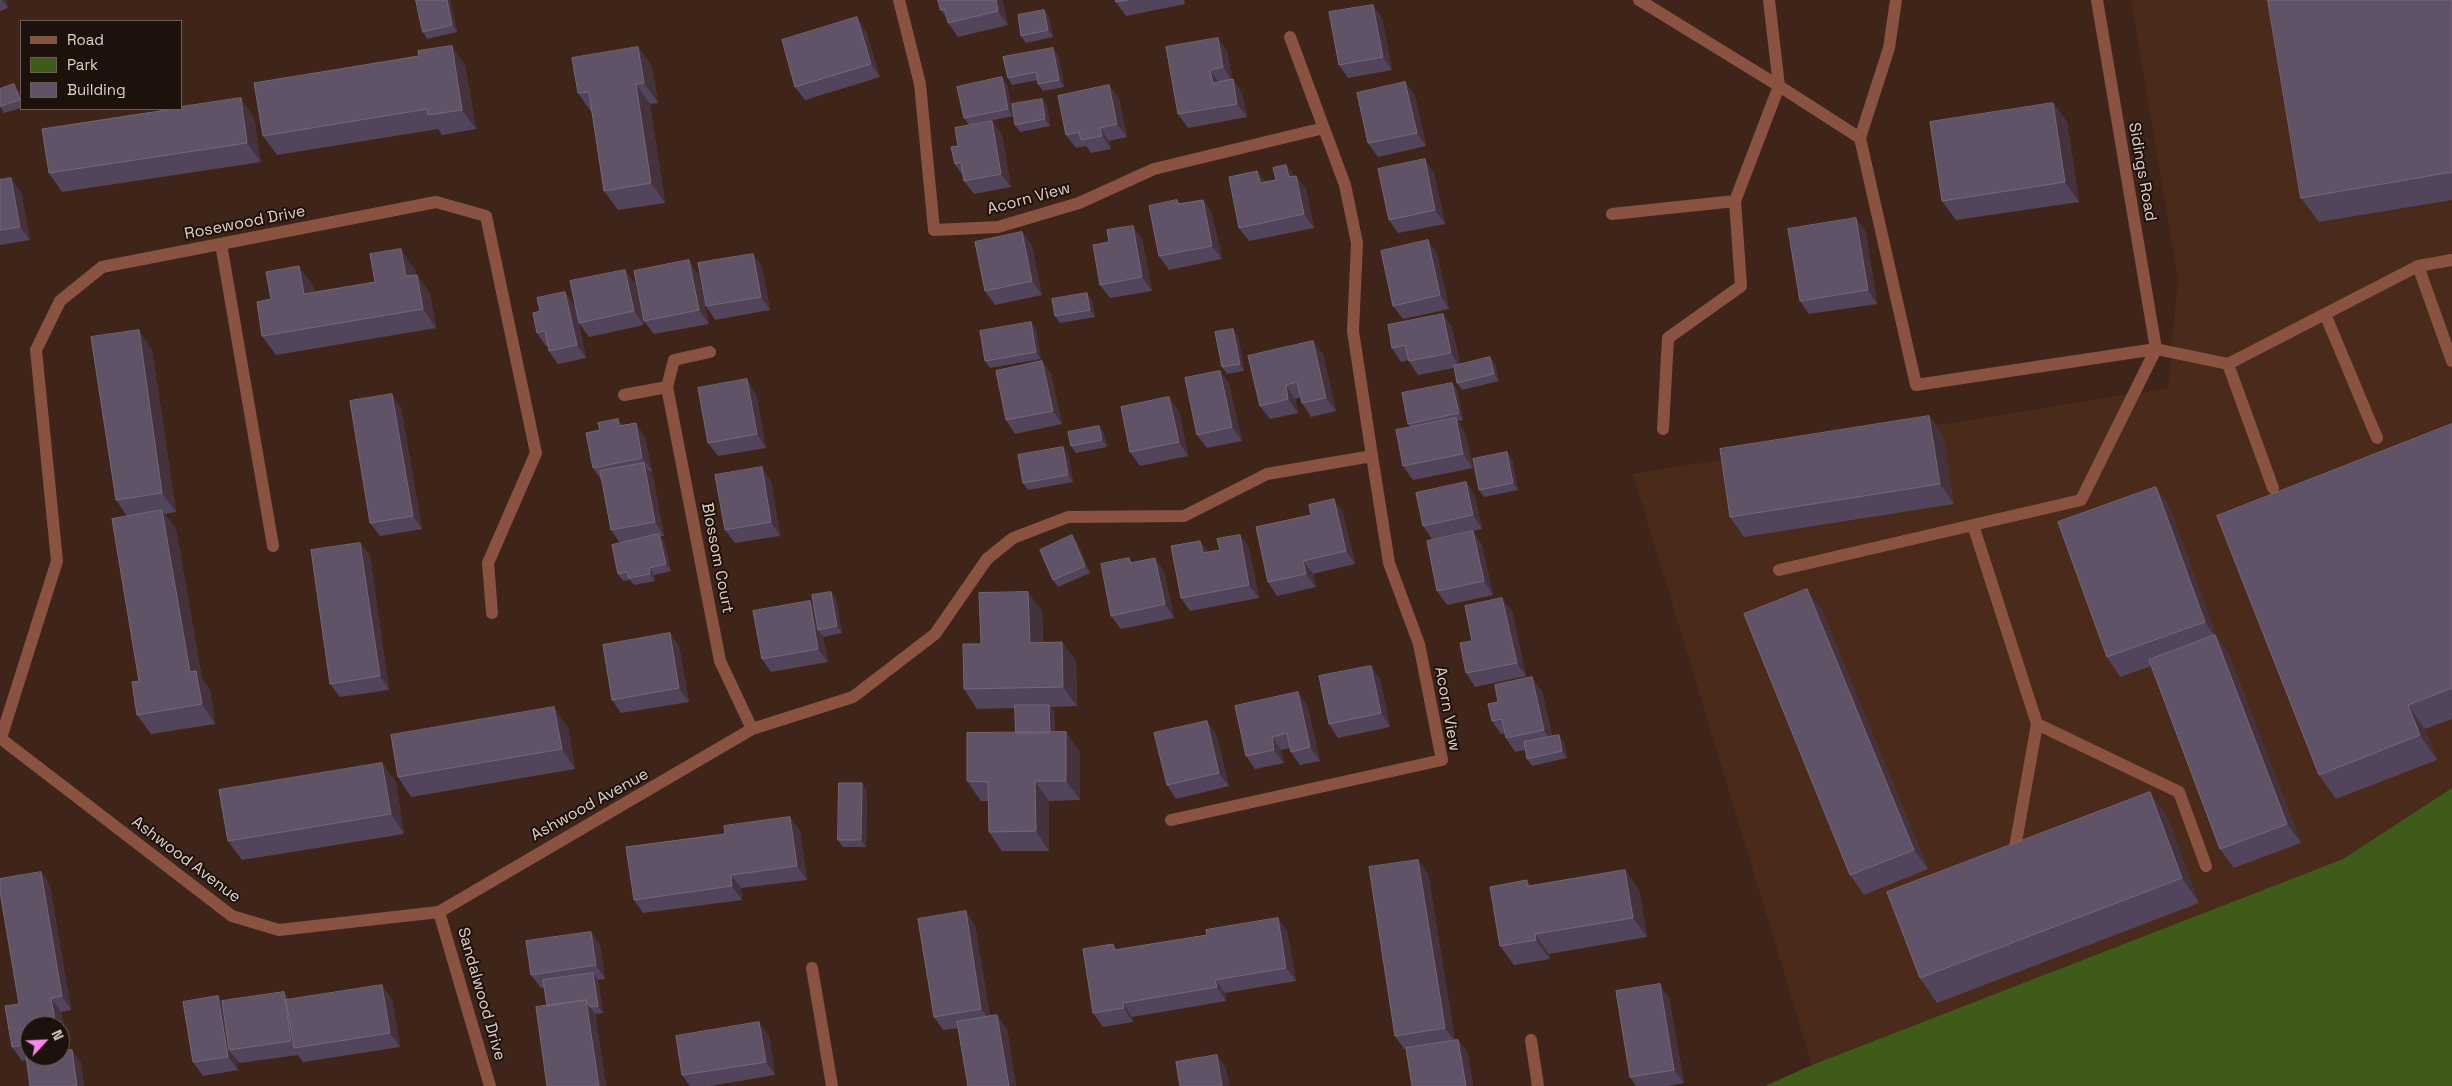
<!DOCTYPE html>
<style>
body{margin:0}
#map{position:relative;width:2452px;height:1086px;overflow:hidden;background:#3f2519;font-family:"Space Grotesk",sans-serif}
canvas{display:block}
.legend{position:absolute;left:20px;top:20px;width:162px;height:90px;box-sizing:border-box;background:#1d110c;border:1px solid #6b5d57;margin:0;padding:6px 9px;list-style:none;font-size:15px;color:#e0cfc7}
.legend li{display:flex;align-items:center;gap:10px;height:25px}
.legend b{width:25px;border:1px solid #6b5d57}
.north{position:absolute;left:20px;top:1016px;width:50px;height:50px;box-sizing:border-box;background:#1d110c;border:1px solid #6b5d57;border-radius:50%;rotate:65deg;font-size:14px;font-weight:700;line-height:20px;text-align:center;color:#e0cfc7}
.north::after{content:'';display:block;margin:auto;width:18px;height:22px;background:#f788eb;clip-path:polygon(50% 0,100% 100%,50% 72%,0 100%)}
</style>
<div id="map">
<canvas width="2452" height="1086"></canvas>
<ul class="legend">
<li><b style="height:6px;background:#8a5241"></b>Road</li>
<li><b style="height:14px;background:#3f5b1a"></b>Park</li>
<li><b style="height:14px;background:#615367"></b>Building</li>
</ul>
<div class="north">N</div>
</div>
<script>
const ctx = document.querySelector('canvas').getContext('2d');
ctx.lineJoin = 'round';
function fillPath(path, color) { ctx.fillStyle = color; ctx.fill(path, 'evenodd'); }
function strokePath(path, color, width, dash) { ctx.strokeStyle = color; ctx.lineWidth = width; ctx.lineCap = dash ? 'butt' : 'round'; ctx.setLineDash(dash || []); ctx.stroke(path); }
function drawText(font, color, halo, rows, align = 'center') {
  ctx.font = font + ' "Space Grotesk",sans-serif'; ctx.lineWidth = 4; ctx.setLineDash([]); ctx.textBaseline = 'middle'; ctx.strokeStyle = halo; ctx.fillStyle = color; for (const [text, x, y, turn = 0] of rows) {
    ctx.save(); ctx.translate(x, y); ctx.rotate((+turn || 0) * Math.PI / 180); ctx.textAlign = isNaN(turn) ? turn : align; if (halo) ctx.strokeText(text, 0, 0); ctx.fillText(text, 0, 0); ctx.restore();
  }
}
const built = new Path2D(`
 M2131 0H2452V788L2343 859 1812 1065 1633 474 2168 388 2178 278Z`);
const green = new Path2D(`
 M2452 788V1086H1765L1812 1065 2343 859Z`);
const lane = new Path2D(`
 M1639 0 1779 86 1735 201 1741 286 1668 338 1663 429
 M1769 0 1779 86 1860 138 1916 385 2156 349 2228 364 2418 266 2452 260
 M1860 138 1889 48 1896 0
 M1612 214 1735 201
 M221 244 273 546
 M2418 266 2452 361
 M2325 314 2377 438
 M2228 364 2273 488
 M1973 525 2037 724 2179 792 2206 866
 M1779 570 2081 500 2156 349
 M2008 856 2014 853 2037 724`);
const street = new Path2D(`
 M899 0 920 84 934 230 998 227 1079 203 1154 169 1324 128
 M2097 0 2156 349
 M1290 37 1345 185 1357 243 1353 331 1372 456
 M710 352 674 360 667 387 720 661 752 729
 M624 395 667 387
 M0 738 232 916 279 930 439 912 752 729 853 697 935 634 987 559 1013 538 1068 517 1184 516 1267 474 1372 456 1389 563 1419 644 1442 760 1171 820
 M1 738 57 561 36 350 60 301 102 267 436 202 486 216 536 453 488 563 492 613
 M439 912 490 1086
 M812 968 832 1086
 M1531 1040 1538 1086`);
const wall = new Path2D(`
 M0 0H6L8 8 0 11Z
 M416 0H450L457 32 427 39 423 32Z
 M938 0H1002L1008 25 958 37 948 23V20L941 10Z
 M1116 0H1184L1185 4 1126 16 1116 2Z
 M2452 0V200L2319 222 2301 198Z
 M1044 10 1049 17 1053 37 1026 43 1021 36Z
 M1382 18 1392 70 1348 78 1339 65Z
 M866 31 880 77 805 100 795 87Z
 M1218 38 1227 51 1232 79 1242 93 1247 117 1188 128 1178 114Z
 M452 46 465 65 476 129 442 135 438 129 277 155 263 136Z
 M638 47 652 67 658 103 650 104 665 203 618 210 604 191 592 113 578 93Z
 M1058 55 1064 87 1043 91 1038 84V80L1012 85 1008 78Z
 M1405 82 1415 96 1426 146 1378 157 1368 143Z
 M1007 84 1013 116 969 125 964 118Z
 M1109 85 1119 99 1127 137 1109 141 1111 149 1091 153 1086 146 1076 148 1066 135Z
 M0 89 19 91 21 97V108L4 113 0 107Z
 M1042 99 1047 106 1050 126 1020 132 1015 125Z
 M2053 103 2067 122 2079 202 1956 220 1942 201Z
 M254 118 261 162 62 192 49 173Z
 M992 121 1002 135 1011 187 974 194 964 181 963 176 955 164 958 146Z
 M1286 165 1294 176 1306 189 1314 228 1249 241 1239 228 1257 171 1265 182 1276 180Z
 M1434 173 1445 224 1398 233 1389 220Z
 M0 180 21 192 30 240 0 245Z
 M1177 200 1180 204 1203 200 1212 213 1222 259 1169 270 1159 256Z
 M1022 232 1032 246 1042 295 995 305 985 291Z
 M1866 232 1877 304 1809 314 1800 301Z
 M1142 239 1152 291 1110 298 1100 285 1109 242Z
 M1428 240 1437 254 1449 309 1403 319 1393 306Z
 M753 254 762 267 770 310 715 320 706 306Z
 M415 269 416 275H417L430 294 436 328 276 355 262 336 271 299 313 286 314 292 375 282Z
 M698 274 709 324 654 334 644 321Z
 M635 283 644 325 589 337 579 323Z
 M1092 300 1095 317 1060 323 1055 316Z
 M575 306 586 358 558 364 549 351 548 346H546L537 333Z
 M1443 314 1452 328 1460 364H1495L1499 381 1462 390 1457 383 1454 368 1418 375 1408 360 1401 362 1392 348Z
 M1031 322 1036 329 1041 359 990 368 985 361Z
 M1238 336 1244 371 1227 374 1222 367Z
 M152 350 176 512 165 514 176 529 202 679 210 690 215 724 151 734 137 715 139 681 127 516 116 500Z
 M1323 354 1336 411 1311 417 1302 403 1301 397 1295 399 1298 413 1270 419 1260 406Z
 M1042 361 1051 374 1062 424 1015 434 1006 420Z
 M1220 371 1229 384 1242 441 1207 448 1197 435Z
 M1452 383 1457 390 1463 420 1458 421 1465 432 1473 468 1413 480 1403 466 1411 427 1408 424Z
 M756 393 766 448 718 456 708 443Z
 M401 408 422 529 380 536 370 523Z
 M1179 411 1188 456 1140 466 1130 452Z
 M1929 416 1943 436 1954 504 1744 537 1730 517Z
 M618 419 623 426 645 437 652 471 650 472 653 477 664 536H660L664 541 671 571 654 575 655 581 634 585 630 580 623 581 618 574 620 543 611 530 602 481 593 468 600 430Z
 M2452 424V719L2425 729 2437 760 2336 799 2319 775Z
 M1099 426 1104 433 1107 447 1076 453 1071 446Z
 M1063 447 1068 454 1073 482 1028 490 1023 483Z
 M1512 459 1518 490 1484 497 1479 490Z
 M771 481 780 536 735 543 725 530Z
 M1466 482 1475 496 1482 529 1432 539 1423 526Z
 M2156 487 2169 506 2217 638 2229 655 2301 843 2234 868 2220 849 2151 666 2120 677 2107 657Z
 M1343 513 1355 564 1313 574 1316 587 1277 596 1268 582Z
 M1473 531 1482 545 1493 595 1447 605 1437 591Z
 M1240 535 1249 548 1259 598 1190 611 1181 598 1200 541 1208 552 1220 550Z
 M1077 542 1090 573 1058 587 1053 580Z
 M360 543 370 556 389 690 340 697 330 684Z
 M1129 558 1132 562 1164 571 1174 618 1121 629 1111 616Z
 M831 592 836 599 842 633 823 637 828 662 771 672 762 659 810 601 814 608Z
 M1821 608 1928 869 1864 895 1850 875Z
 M1042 611 1043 642H1062L1076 661 1077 706 1051 707 1054 712 1055 732 1080 752V800L1049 801V851H1002L989 832 988 801H981L967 781 1016 733 1015 708 977 709 964 689 981 644Z
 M1512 611 1526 676 1475 687 1466 673 1472 641Z
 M670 633 679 646 689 702 621 713 612 700Z
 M1380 679 1390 727 1338 738 1329 724Z
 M1542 691 1552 736 1564 742 1567 758 1532 766 1527 759 1525 750 1515 752 1506 738 1505 733 1501 734 1492 721Z
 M1298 692 1307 705 1320 761 1300 765 1291 752 1290 748 1281 750 1284 763 1255 769 1246 756Z
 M568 727 575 769 411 797 398 777Z
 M1216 734 1229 786 1176 799 1167 785Z
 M382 763 396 782 404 834 242 860 228 841Z
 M867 790 866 847H843L838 840Z
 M790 817 800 831 807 880 741 888 742 900 643 913 634 900 725 834Z
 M2167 817 2199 903 1937 1003 1920 978Z
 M1418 860 1428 873 1455 1040H1458L1468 1053 1473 1086H1412L1406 1049H1404L1395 1036Z
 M1625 870 1639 890 1647 937 1549 954 1550 959 1514 965 1500 946 1527 880 1530 886Z
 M41 872 50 886 71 1010 61 1012 67 1050H72L81 1063 84 1086H30L27 1060 22 1061 12 1047ZM30 1026H60V1056H30Z
 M975 925 990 1016 997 1015 1007 1029 1016 1086H968L958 1028 943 1030 934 1017Z
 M1287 931 1296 981 1225 993 1226 1001 1132 1017 1133 1022 1103 1027 1093 1013 1113 944 1117 950Z
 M591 932 600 945 605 979 598 980 603 1013 595 1014 606 1086 547 1006 544 988H541L531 975Z
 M284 992 289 1000 392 999 400 1047 303 1062 298 1055 239 1063 236 1059 238 1070 203 1076 193 1062 222 1002Z
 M1669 998 1684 1083 1667 1086H1636L1630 1077Z
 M759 1022 769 1036 775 1075 710 1086H690L682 1075Z`);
const shadedWall = new Path2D(`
 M2 0H6L8 8Z
 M447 0H450L457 32 452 25Z
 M996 0H1002L1008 25 998 11Z
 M1373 5 1382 18 1392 70 1383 57Z
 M1044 10 1049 17 1053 37 1048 30Z
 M857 17 866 31 880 77 871 64Z
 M1218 38 1227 51 1232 81 1223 67Z
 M452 46 465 65 476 129 462 110Z
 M638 47 652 67 658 103 644 83Z
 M1053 48 1058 55 1064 87 1059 80Z
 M1210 70 1219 83H1213Z
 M1002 77 1007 84 1013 116 1008 109Z
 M1233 79 1242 93 1247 117 1237 104Z
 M1405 82 1415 96 1426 146 1417 133Z
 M14 84 19 91 21 97V102L20 100Z
 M636 84 650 104 665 203 651 183Z
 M1109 85 1119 99 1127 137 1117 124Z
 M241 98 254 118 261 162 247 143Z
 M1042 99 1047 106 1050 126 1045 119Z
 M2053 103 2067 122 2079 202 2065 182Z
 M992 121 1002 135 1011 187 1001 174Z
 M1100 128 1109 141 1111 149 1102 136Z
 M1425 159 1434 173 1445 224 1435 210Z
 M1286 165 1296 179 1289 177Z
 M1257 171 1267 185 1260 183Z
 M1296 176 1306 189 1314 228 1304 214Z
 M11 178 21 192 30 240 20 227Z
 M1203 200 1212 213 1222 259 1212 246Z
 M1856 218 1866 232 1877 304 1868 290Z
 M1133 226 1142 239 1152 291 1142 277Z
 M1022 232 1032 246 1042 295 1032 281Z
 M1428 240 1437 254 1449 309 1440 295Z
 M401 249 415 269 420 296 406 276Z
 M753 254 762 267 770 310 761 297Z
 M689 260 698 274 709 324 699 310Z
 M299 266 313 286 318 313 304 294Z
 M625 270 635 283 644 325 634 311Z
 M417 275 430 294 436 328 423 309Z
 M565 292 575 306 586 358 577 345Z
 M1087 293 1092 300 1095 317 1090 310Z
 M1443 314 1452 328 1460 367 1451 353Z
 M1031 322 1036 329 1041 359 1036 352Z
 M1233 329 1238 336 1244 371 1240 364Z
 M139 330 152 350 176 512 162 493Z
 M1313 341 1323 354 1336 411 1326 398Z
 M1490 357 1495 364 1499 381 1494 374Z
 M1042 361 1051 374 1062 424 1053 411Z
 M1220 371 1229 384 1242 441 1232 427Z
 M747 379 756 393 766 448 757 434Z
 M1452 383 1457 390 1463 420 1459 413Z
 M1286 385 1295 399 1298 413 1288 399Z
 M392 394 401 408 422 529 413 516Z
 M1169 397 1179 411 1188 456 1179 442Z
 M1929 416 1943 436 1954 504 1940 484Z
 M1456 418 1465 432 1473 468 1463 454Z
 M618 419 627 432 619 426Z
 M636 423 645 437 652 471 642 458Z
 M1099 426 1104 433 1107 447 1102 440Z
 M1063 447 1068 454 1073 482 1068 475Z
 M1507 452 1512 459 1518 490 1513 483Z
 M644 463 653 477 664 536 655 522Z
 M762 467 771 481 780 536 771 522Z
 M1466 482 1475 496 1482 529 1473 515Z
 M2156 487 2169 506 2217 638 2229 655 2301 843 2287 824 2217 639 2205 622Z
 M1334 499 1343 513 1355 564 1346 551Z
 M162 510 176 529 202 679 210 690 215 724 202 704 190 672Z
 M1473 531 1482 545 1493 595 1484 581Z
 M659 534 664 541 671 571 666 564Z
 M1072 535 1077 542 1090 573 1085 566Z
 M1240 535 1249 548 1259 598 1249 585Z
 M1200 541 1210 554 1203 553Z
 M360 543 370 556 389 690 380 676Z
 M1155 558 1164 571 1174 618 1165 604Z
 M1303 561 1313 574 1316 587 1306 574Z
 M649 568 654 575 655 581 650 574Z
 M1807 589 1821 608 1928 869 1914 850Z
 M831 592 836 599 842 633 837 626Z
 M1028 592 1042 611 1043 662 1030 643Z
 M1502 598 1512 611 1526 676 1517 663Z
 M810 601 819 615 818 630 823 637 828 662 818 649Z
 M670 633 679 646 689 702 679 688Z
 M1062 642 1076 661 1077 706 1063 687Z
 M1371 666 1380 679 1390 727 1381 713Z
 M1532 677 1542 691 1553 744 1544 730Z
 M1298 692 1307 705 1320 761 1310 747Z
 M1049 705 1054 712 1055 744 1050 737Z
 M2408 705 2425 729 2437 760 2420 735Z
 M554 707 568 727 575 769 562 749Z
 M1207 721 1216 734 1229 786 1219 773Z
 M1066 732 1080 752V800L1066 781Z
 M1559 735 1564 742 1567 758 1562 751Z
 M1272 737 1281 750 1284 763 1274 750Z
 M382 763 396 782 404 834 391 814Z
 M1035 781 1049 801V851L1036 831Z
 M862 783 867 790 866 847 861 840Z
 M2150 792 2167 817 2199 903 2182 878Z
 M790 817 800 831 807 880 797 866Z
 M1418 860 1428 873 1455 1041 1445 1028Z
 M1625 870 1639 890 1647 937 1633 918Z
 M41 872 50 886 71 1010 62 996Z
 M731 875 741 888 742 900 732 886Z
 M966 911 975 925 991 1022 981 1009Z
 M1278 918 1287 931 1296 981 1286 968Z
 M591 932 600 945 605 979 596 965Z
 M1535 934 1549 954 1550 959 1536 940Z
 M593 973 598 980 603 1013 598 1006Z
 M1215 980 1225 993 1226 1001 1217 987Z
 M1660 984 1669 998 1684 1083 1674 1070Z
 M382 985 392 999 400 1047 390 1033Z
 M284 992 293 1005 296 1048 291 1041Z
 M218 996 228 1010 229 1050 236 1059 238 1070 228 1057Z
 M51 998 61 1012 68 1053 60 1042V1026H56Z
 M586 1000 595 1014 606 1086H599Z
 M1123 1003 1132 1017 1133 1022 1124 1008Z
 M997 1015 1007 1029 1016 1086H1009Z
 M759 1022 769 1036 775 1075 766 1062Z
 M1458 1040 1468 1053 1473 1086H1466Z
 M72 1050 81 1063 84 1086H77Z
 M1217 1055 1226 1068 1230 1086H1222Z`);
const building = new Path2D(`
 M416 0H447L452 25 423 32Z
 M938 0H996L998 11 948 23 945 9 941 10Z
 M1116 0H1128L1116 2Z
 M2268 0H2452V172L2301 198Z
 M1373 5 1383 57 1339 65 1329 12Z
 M1044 10 1048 30 1021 36 1018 15Z
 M857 17 871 64 795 87 782 40Z
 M1218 38 1223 67 1210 70 1213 83 1233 79 1237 104 1178 114 1166 47Z
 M452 46 462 110 428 115 427 109 263 136 254 83 419 56 418 51Z
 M638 47 644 83 636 84 651 183 604 191 589 92 578 93 572 58Z
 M1053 48 1059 80 1038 84 1036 72 1008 78 1003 57Z
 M1002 77 1008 109 964 118 957 87Z
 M1405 82 1417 133 1368 143 1357 93Z
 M14 84 20 100 0 106V89Z
 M1109 85 1117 124 1100 128 1102 136 1081 140 1079 132 1066 135 1058 96Z
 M241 98 247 143 49 173 42 129 173 109H181V107Z
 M1042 99 1045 119 1015 125 1012 104Z
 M2053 103 2065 182 1942 201 1930 122Z
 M992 121 1001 174 964 181 961 162 955 164 951 147 958 146 955 128Z
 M1425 159 1435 210 1389 220 1378 169Z
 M1286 165 1289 177 1296 176 1304 214 1239 228 1229 177 1257 171 1260 183 1276 180 1273 168Z
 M11 178 20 227 0 230V180Z
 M1177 200 1178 204 1203 200 1212 246 1159 256 1149 206Z
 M1856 218 1868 290 1800 301 1788 229Z
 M1133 226 1142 277 1100 285 1093 245 1109 242 1107 230Z
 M1022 232 1032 281 985 291 975 242Z
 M1428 240 1440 295 1393 306 1381 251Z
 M401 249 406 276 417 275 423 309 262 336 257 302 271 299 266 272 299 266 304 294 375 282 370 254Z
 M753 254 761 297 706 306 698 263Z
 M689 260 699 310 644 321 634 271Z
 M625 270 634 311 579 323 570 281Z
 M565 292 577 345 549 351 545 331 537 333 533 313 540 311 537 298Z
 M1087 293 1090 310 1055 316 1052 299Z
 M1443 314 1451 353 1409 361 1405 345 1392 348 1388 325Z
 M1031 322 1036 352 985 361 980 331Z
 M1233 329 1240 364 1222 367 1215 332Z
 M139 330 162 493 116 500 91 337Z
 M1313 341 1326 398 1302 403 1297 382 1286 385 1288 399 1260 406 1248 356Z
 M1490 357 1494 374 1457 383 1454 366Z
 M1042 361 1053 411 1006 420 996 371Z
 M1220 371 1232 427 1197 435 1185 378Z
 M747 379 757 434 708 443 698 388Z
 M1452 383 1459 413 1408 424 1402 393Z
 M392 394 413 516 370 523 350 401Z
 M1169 397 1179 442 1130 452 1121 407Z
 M1929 416 1940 484 1730 517 1720 449Z
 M1456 418 1463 454 1403 466 1396 430Z
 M618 419 619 426 636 423 642 458 593 468 586 433 600 430 598 423Z
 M2452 424V688L2408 705 2420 735 2319 775 2217 516Z
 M1099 426 1102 440 1071 446 1068 432Z
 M1063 447 1068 475 1023 483 1018 455Z
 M1507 452 1513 483 1479 490 1473 459Z
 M644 463 655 522 611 530 600 471Z
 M762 467 771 522 725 530 715 475Z
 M1466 482 1473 515 1423 526 1416 493Z
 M2156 487 2205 622 2107 657 2058 522Z
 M1334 499 1346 551 1303 561 1306 574 1268 582 1256 527 1311 515 1309 505Z
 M162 510 190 672 196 671 202 704 137 715 132 682 139 681 112 519Z
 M1473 531 1484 581 1437 591 1427 541Z
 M659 534 666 564 649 568 650 574 629 578 627 572 618 574 612 545Z
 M1072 535 1085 566 1053 580 1040 550Z
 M1240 535 1249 585 1181 598 1171 546 1200 541 1203 553 1220 550 1217 539Z
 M360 543 380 676 330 684 311 550Z
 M1129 558 1130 563 1155 558 1165 604 1111 616 1101 564Z
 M1807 589 1914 850 1850 875 1744 614Z
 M831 592 837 626 818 630 812 595Z
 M1028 592 1030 643 1062 642 1063 687 964 689 963 644H981L979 593Z
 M1502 598 1517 663 1466 673 1460 643 1472 641 1465 606Z
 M810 601 818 649 762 659 753 611Z
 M670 633 679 688 612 700 603 645Z
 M2215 635 2287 824 2220 849 2149 660Z
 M1371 666 1381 713 1329 724 1319 676Z
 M1532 677 1544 730 1506 738 1502 719 1492 721 1488 704 1498 702 1495 685Z
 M1298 692 1310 747 1291 752 1287 733 1272 737 1274 750 1246 756 1235 706Z
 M1015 705H1049L1050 733H1016Z
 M554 707 562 749 398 777 391 735Z
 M1207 721 1219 773 1167 785 1154 733Z
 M1066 732V781H1035L1036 831 989 832 988 782 967 781V733Z
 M1559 735 1562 751 1527 759 1524 742Z
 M382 763 391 814 228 841 219 790Z
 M839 783H862L861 840H838Z
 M2150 792 2182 878 1920 978 1887 892Z
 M790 817 797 866 731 875 732 886 634 900 626 847 725 834 724 826Z
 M1418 860 1445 1028 1395 1036 1369 867Z
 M1625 870 1633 918 1535 934 1536 940 1500 946 1490 887 1527 880V886Z
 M41 872 62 996 51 998 56 1026H30V1044L12 1047 5 1006 19 1004 0 892V879Z
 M966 911 981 1009 934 1017 918 919Z
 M1278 918 1286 968 1215 980 1217 987 1123 1003 1124 1008 1093 1013 1083 949 1113 944 1114 950 1207 935 1206 930Z
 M591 932 596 965 531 975 526 941Z
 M593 973 598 1006 590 1007 586 1000 547 1006 543 980Z
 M1660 984 1674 1070 1630 1077 1616 991Z
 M382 985 390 1033 294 1048 286 1000Z
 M284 992 291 1041 229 1050 222 1001Z
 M218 996 228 1057 193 1062 183 1002Z
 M586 1000 599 1086H547L536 1007Z
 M997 1015 1009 1086H968L957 1022Z
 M759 1022 766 1062 682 1075 676 1036Z
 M1458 1040 1466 1086H1412L1406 1048Z
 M72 1050 77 1086H30L26 1056H60V1051Z
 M1217 1055 1222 1086H1180L1176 1062Z`);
const streetNames = [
 ["Sidings Road",2142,172,80],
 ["Acorn View",1029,199,-15],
 ["Rosewood Drive",245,223,-11],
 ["Blossom Court",717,558,79],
 ["Acorn View",1447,709,80],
 ["Ashwood Avenue",590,805,-29],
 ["Ashwood Avenue",186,860,37],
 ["Sandalwood Drive",481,994,74]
];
fillPath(built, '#4a2a1a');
fillPath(green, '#3f5b1a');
strokePath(lane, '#8a5241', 12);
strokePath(street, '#8a5241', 12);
fillPath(wall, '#52445b');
fillPath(shadedWall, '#44323c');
fillPath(building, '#615367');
strokePath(building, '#756776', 1);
drawText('16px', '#e0cfc7', '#1d110c', streetNames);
</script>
